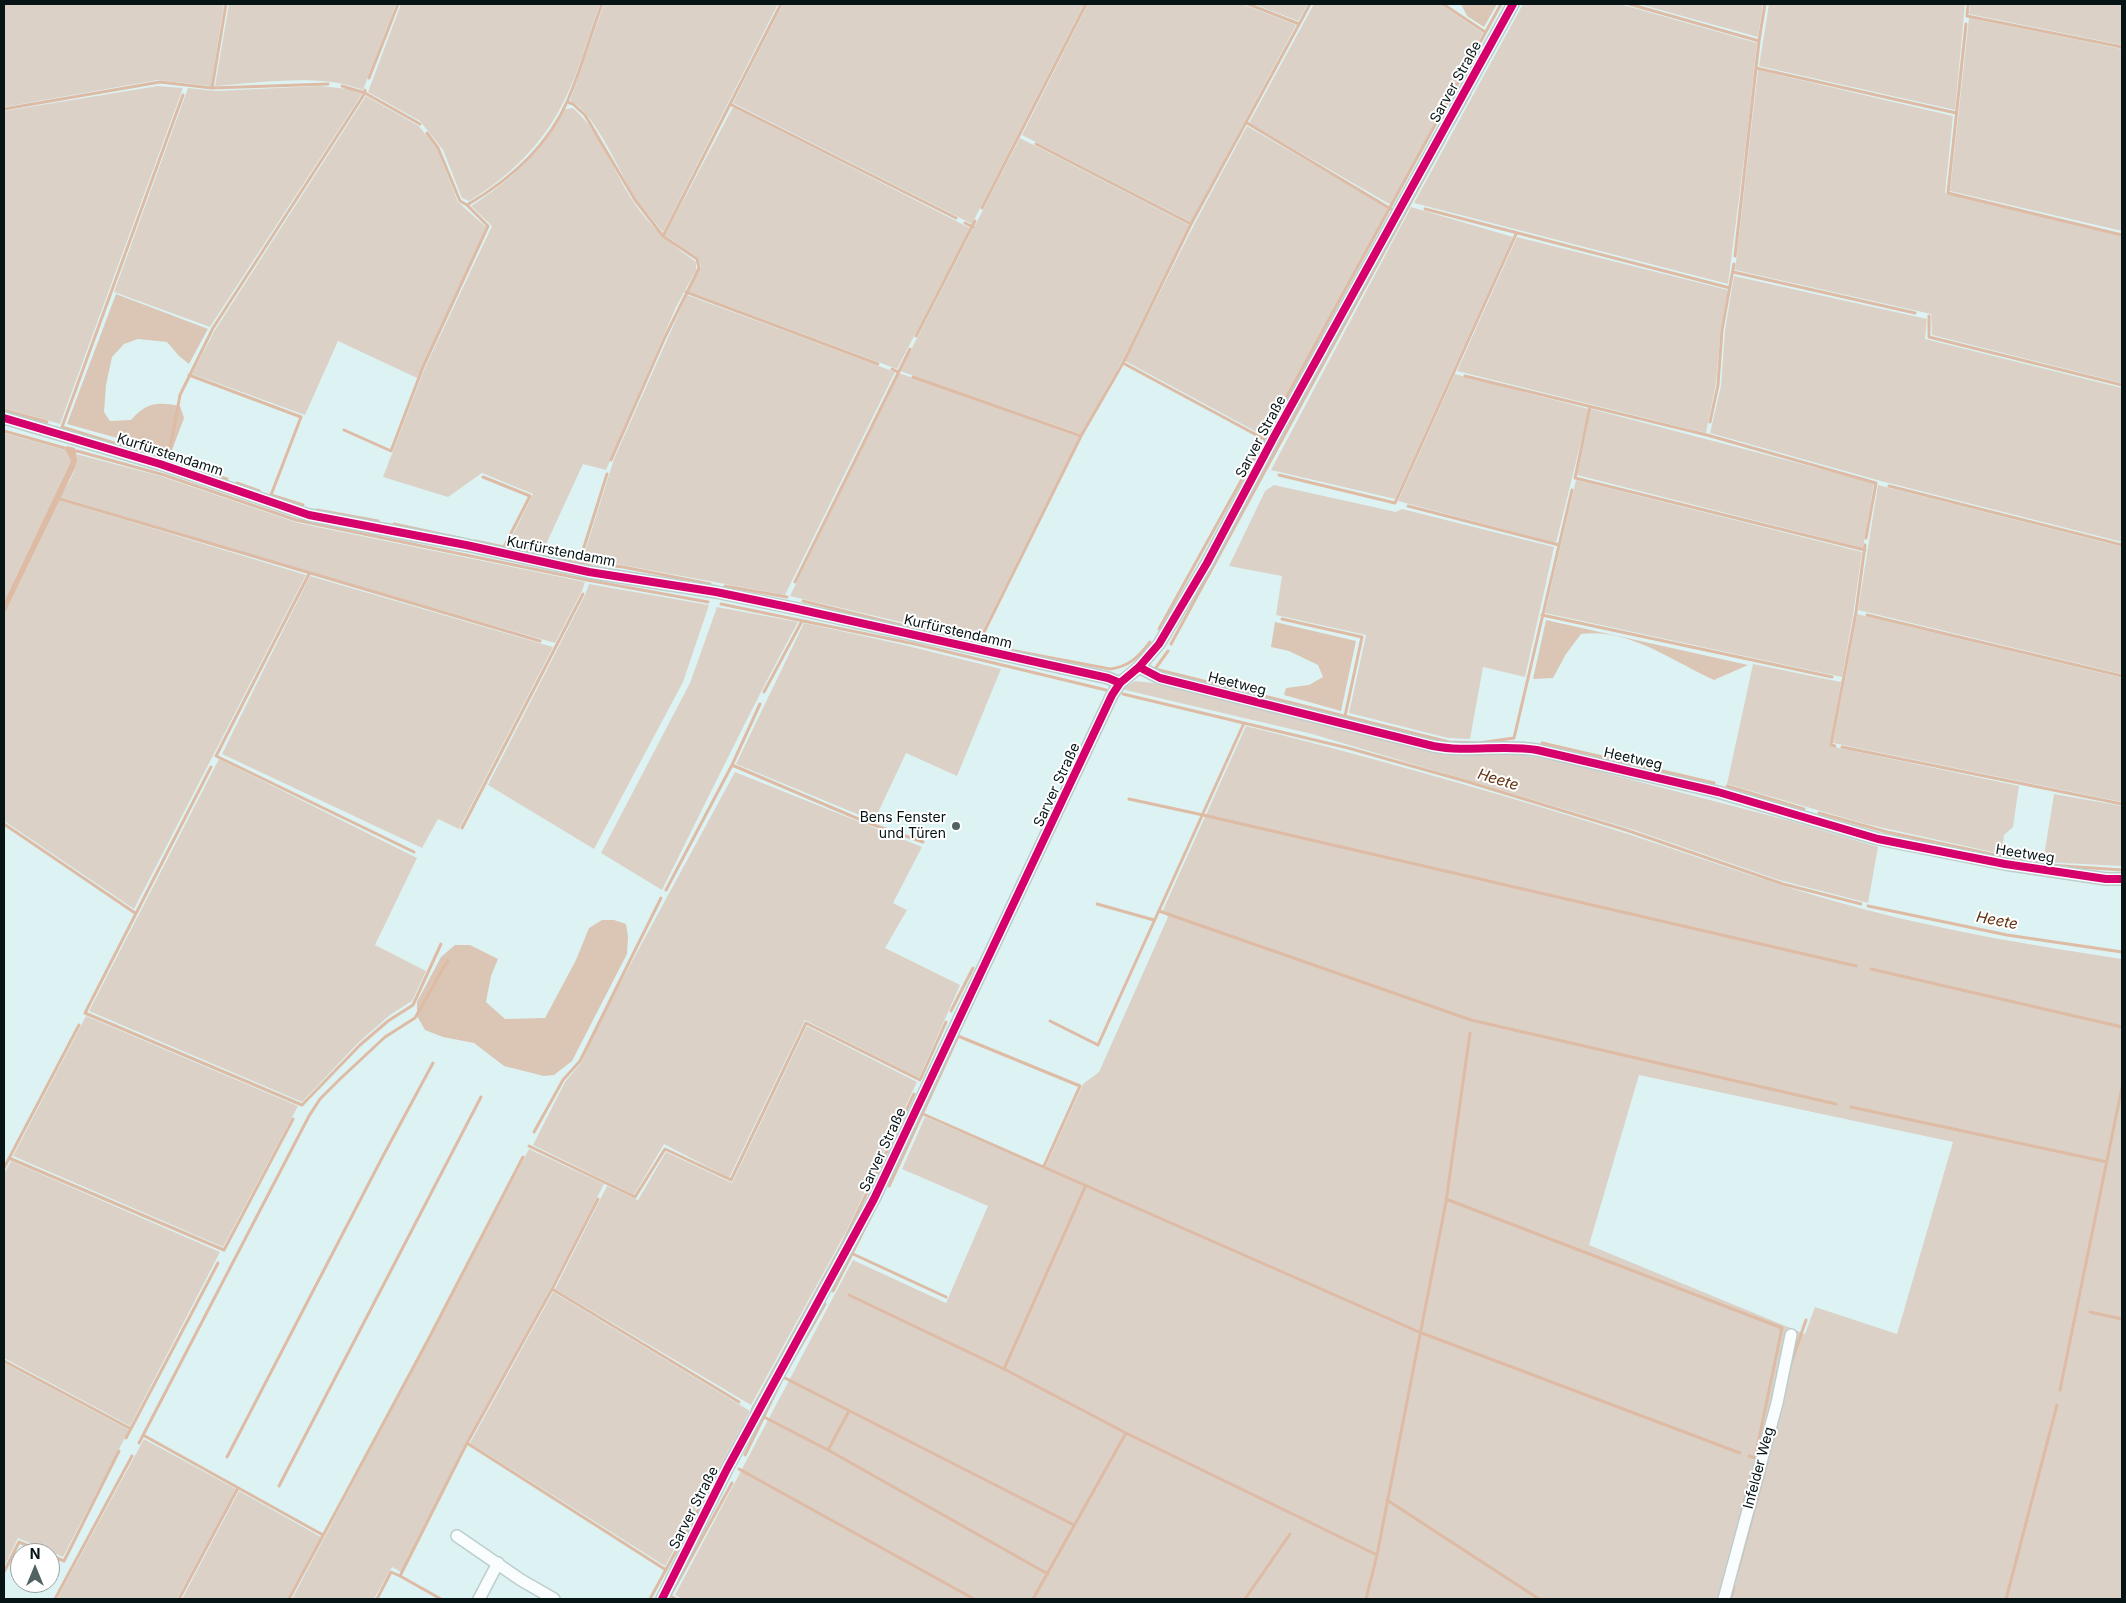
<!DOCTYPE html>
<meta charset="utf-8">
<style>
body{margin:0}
#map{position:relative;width:2126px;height:1603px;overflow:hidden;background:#ddf3f3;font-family:Inter,sans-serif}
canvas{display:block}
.frame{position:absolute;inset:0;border:5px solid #061415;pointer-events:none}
.north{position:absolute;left:10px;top:1543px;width:50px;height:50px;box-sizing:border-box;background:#fff;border:1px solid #9ba1a1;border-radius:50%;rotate:0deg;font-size:14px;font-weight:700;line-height:20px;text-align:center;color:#061415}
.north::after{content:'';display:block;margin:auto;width:18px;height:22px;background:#516263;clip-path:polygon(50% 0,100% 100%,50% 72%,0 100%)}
</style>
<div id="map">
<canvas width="2126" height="1603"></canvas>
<div class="frame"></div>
<div class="north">N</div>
</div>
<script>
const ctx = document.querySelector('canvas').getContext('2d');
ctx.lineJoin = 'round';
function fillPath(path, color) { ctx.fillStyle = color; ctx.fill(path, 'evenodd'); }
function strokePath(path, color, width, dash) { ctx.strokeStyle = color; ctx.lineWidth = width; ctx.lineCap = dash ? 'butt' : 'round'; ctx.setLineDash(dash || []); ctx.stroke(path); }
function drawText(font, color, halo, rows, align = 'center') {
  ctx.font = font + ' Inter,sans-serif'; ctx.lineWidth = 4; ctx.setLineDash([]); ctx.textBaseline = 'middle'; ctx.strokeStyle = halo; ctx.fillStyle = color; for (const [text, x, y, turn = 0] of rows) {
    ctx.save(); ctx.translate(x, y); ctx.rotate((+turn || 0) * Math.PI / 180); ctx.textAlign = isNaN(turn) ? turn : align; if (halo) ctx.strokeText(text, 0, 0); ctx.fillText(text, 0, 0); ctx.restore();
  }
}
const green = new Path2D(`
 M4 4H224L211 86 158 80 4 107Z
 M229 4H396L363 90C319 73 261 83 215 86Z
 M401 4H600C589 34 579 72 564 101 543 144 509 177 469 201L462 198 443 150 420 121 368 92Z
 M604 4H778L663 232C654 221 644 210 636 199 621 175 594 110 570 101Z
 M783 4H1084L972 224 733 103Z
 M1088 4H1242L1296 25 1191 222 1022 135Z
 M1254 4H1308L1298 21Z
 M1314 4H1440L1483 33 1391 205 1249 123Z
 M1523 4H1620L1757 43 1746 143 1728 284 1414 203Z
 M1639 4H1763L1758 37Z
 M1769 4H1965L1955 110 1759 66Z
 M1970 4H2122V45L1969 14Z
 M1969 18 2122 49V231L1950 191Z
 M1758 70 1953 116 1945 193 2122 236V383L1932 335 1931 314 1735 270Z
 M158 86 183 88 60 424 4 408V111Z
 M320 86 349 89 362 94 210 327 114 292 188 88 216 91Z
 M366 96 419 126 437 149 458 202 486 227 417 378 338 341 305 415 192 374 215 330Z
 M733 107 970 228 897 369 688 291 701 267 698 258 665 235Z
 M573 108C601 132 613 171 633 201 651 228 670 243 696 262V270L676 307 606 470 583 464 542 553 508 545 533 494 482 473 448 497 383 477 424 370 492 226 471 206C511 181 542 150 565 109Z
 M1247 126 1390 209 1264 436 1125 361 1195 223Z
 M1020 138 1189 225 1122 361 1081 434 900 371Z
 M1411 207 1513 237 1395 499 1271 470Z
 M1517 237 1728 290 1721 327 1716 383 1706 433 1457 371Z
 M1734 276 1927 319 1925 339 2122 388V542L1877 480 1710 433 1721 386 1725 330Z
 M687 295 895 372 785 595 622 565 582 561 614 459Z
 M899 373 1079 437 978 640 790 596Z
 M1455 374 1589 409 1556 543 1398 501Z
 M1591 409 1874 483 1863 548 1577 475Z
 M4 433 65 450 71 461 4 602Z
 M76 454 160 476 298 523 585 582 582 591 555 643 308 572 60 497C67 485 79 469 76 454Z
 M1576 480 1862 552 1853 615 1842 677 1545 613Z
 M1274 485 1396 512 1402 509 1554 547 1525 677 1483 667 1470 739 1448 738 1349 713 1366 635 1276 615 1282 576 1229 566 1265 491Z
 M1878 485 2122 547V674L1858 610Z
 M59 500 306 575 134 909 4 821V615Z
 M310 576 553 647 459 829 438 819 422 848 222 754Z
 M589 584 709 605 683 682 594 849 488 785 585 595Z
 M717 607 798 622C750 710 707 801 662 890L601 853 690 683Z
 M1857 614 2122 678V802L1833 743Z
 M804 623 904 645 1001 669 957 776 906 753 874 821 736 764Z
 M1753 664 1841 682 1830 746 2019 786 2013 827 2004 835 2001 854 1866 824 1727 784Z
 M1135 681 1153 683 1446 755 1518 754 1563 762 1791 821 1878 847 1868 903 1779 880 1631 829 1312 734 1121 689Z
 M1246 726C1362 755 1478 787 1593 823 1684 851 1774 886 1867 910 1951 932 2036 946 2122 959V1599H682L675 1595 853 1260 946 1303 988 1206 902 1169 925 1117 1045 1168 1083 1084 1099 1072 1168 917 1163 910ZM1639 1075 1953 1142 1897 1334 1815 1307 1805 1334 1589 1245Z
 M219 759 417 858 375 945 426 971 412 1001 390 1015 359 1042 302 1102 89 1011Z
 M735 772 922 847 893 903 907 910 885 948 960 985 919 1078 805 1020 729 1178 664 1144 634 1195 533 1145 565 1082 581 1063 604 1013Z
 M2054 794 2122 806V866L2043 862Z
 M86 1016 298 1106 223 1247 13 1156Z
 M807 1026 917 1082 847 1230 751 1405 555 1289 607 1186 638 1200 666 1152 732 1183Z
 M529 1149 604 1184 549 1291 465 1444 401 1572 392 1567 374 1599H292Z
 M11 1161 220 1252 130 1426 4 1358V1174Z
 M553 1292 750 1411 665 1566 470 1443Z
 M4 1363 129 1430 63 1557 18 1538 4 1567Z
 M144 1439 236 1489 177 1599H57Z
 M239 1491 321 1537 288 1599H182Z`);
const forest = new Path2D(`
 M1461 4H1497L1484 27 1467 16Z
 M116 294 208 329 189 364 179 356 167 342 138 339 124 344 112 357 106 385 104 412 110 421 131 420C147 402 157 402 180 406L184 418 171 453 67 424Z
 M1546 620 1748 665 1714 680C1672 661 1629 628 1581 634L1566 654 1553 678 1533 679Z
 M1275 622 1356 641 1341 711 1284 695 1286 688 1309 685 1323 677 1318 665 1289 651 1271 647Z
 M602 920H614L626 924 628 937 627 954 572 1061 554 1075 544 1076 504 1066 474 1043 443 1037 425 1030 417 1016V1002L441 957 455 945H470L498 959 491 976 486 1002 505 1019 545 1018 576 960 589 928Z`);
const water = new Path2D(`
 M67 446 75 448 77 460 75 468 4 615V602L71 461 65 450Z`);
const stream = new Path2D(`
 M1248 4 1299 24
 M1443 4 1485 32
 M1629 4 1759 41
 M1968 4 1967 16 2122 47
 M1966 24 1948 193 2122 235
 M1756 68 1956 113
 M369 78 398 4
 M342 86 365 93 420 124
 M212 88 226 4
 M567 102 573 104 585 115 635 200 663 236 697 259 699 268 665 337 611 460
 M730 104 956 218
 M4 109 160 82 212 88 328 84
 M1247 123 1391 209
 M1452 126 1470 94
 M427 133 438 148 460 201 467 205C508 181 547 147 567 102 581 70 590 36 602 4
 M1036 144 1191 224
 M982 208 1086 4
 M1425 209 1730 288
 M965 223 973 227
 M663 236 781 4
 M1735 256 1759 41 1765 4
 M1733 272 1915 313
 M686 292 878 364
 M1929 316V337L2122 385
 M916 336 975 221
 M1123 363 1264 439
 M892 369 898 372
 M189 375 301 417 271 495 303 505
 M1465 376 1707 435 1876 483 1866 538
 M913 377 1081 436
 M1590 407 1575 478 1865 550
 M4 410 47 422
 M1710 422 1718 385 1722 330 1734 264
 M1272 424 1501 4
 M344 430 391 451 423 367 488 226 467 205
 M4 431 68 449
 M73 452 77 451 164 475 296 520 587 580 708 602
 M153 455 62 427 183 95
 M205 472 168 460 180 395 213 328 365 93V90
 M1279 475 1395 503 1516 234
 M217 476 227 479
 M483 477 530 496 504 547
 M237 483 259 491
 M1889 486 2122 545
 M57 498 540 641
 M1408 506 1559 545
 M317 510 378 521
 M394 524 459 538
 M475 541 504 547
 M519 550 538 555
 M560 560 623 567 710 584
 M579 563 607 474
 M309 574 216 756 414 852
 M795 582 910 349
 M725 586 787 597
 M803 601 970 642
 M721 604 915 644 1106 690
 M1542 615 1832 677
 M1867 615 2122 676
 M1282 619 1362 637 1345 716
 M1159 629 1257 452
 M978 644 1081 436 1123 363 1191 224 1310 4
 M1171 644 1445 139
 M994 647 1110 669C1128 667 1139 657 1150 642
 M1168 651 1155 669 1449 742 1479 743 1514 738 1572 490
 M764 692 802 621
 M1123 694 1348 748 1465 781 1626 830 1783 884 1861 904
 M1542 743 1714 783
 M1835 746 1831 745 1856 612 1865 545
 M1842 747 2122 804
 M732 765 868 823 923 842
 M211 767 85 1013 302 1105 360 1045 388 1021 413 1005 441 944
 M1727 786 1804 809
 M1129 799 1203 815 1856 966
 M1819 813 1887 832 2000 856
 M4 824 135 913
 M462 828 583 594
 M2009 858 2049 865 2122 870
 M666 890 732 765 760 704
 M1097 904 1154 920
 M1868 906 2007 935 2122 952
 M1159 911 1471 1020 1836 1104
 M1871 969 2122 1027
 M951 1011 973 968
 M1050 1021 1098 1045 1244 723
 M1851 1107 2107 1162
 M923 1114 1419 1332 1740 1453
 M534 1132 563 1080 580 1061 661 898
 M529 1146 635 1197 665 1149 731 1180 806 1023 920 1080 946 1022
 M9 1158 224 1250 293 1119
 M4 1168 79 1025
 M889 1186 958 1036 1080 1086 1044 1166
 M1446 1199 1782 1328 1755 1458 1749 1456
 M853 1254 946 1297
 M552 1289 739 1402
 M833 1291 872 1214
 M849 1295 1004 1369 1126 1433 1377 1555
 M2090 1312 2122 1319
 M4 1361 131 1429
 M1004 1369 1086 1185
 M1789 1369 1806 1320
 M783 1377 1074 1525
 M2060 1390 2122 1087
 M752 1410 844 1241 914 1094
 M764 1417 828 1450 1048 1574
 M143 1435 323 1535
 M126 1438 218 1263
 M139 1443 309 1116 320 1099 340 1079 385 1037 415 1018 448 960
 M467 1443 666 1570
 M828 1450 849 1411
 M745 1455 783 1377 825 1304
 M227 1457 383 1156 433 1063
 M739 1469 974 1599
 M279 1486 481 1097
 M1387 1500 1539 1599
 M1740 1519 1751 1475
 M50 1555 64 1561 119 1451
 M1738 1570 1767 1462
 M4 1572 19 1542 46 1553
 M400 1576 441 1599
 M55 1599 132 1456
 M179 1599 238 1488
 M289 1599 429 1338 523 1157
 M377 1599 391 1572 400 1576 467 1443 552 1289 598 1199
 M650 1599 745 1424
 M676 1599 670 1596 732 1483
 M1033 1599 1126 1433
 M1245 1599 1290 1534
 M1366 1599 1377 1555 1446 1202 1470 1033
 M1731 1599 1734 1587
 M2006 1599 2057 1405`);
const minor = new Path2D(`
 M4 418 160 464 309 515 466 545 589 572 716 592 793 608 1108 678 1120 683
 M1139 667 1160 678 1433 746C1468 753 1502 744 1537 750L1718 792 1878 839 2005 864 2106 879H2122
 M457 1536 521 1580 554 1599
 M479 1599 498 1563
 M662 1599 727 1469 874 1199 1112 695 1120 683 1139 667 1159 644 1207 563 1275 435 1513 4
 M1724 1599 1777 1403 1791 1335`);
const cycleway = new Path2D(`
 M4 418 160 464 309 515 466 545 589 572 716 592 793 608 1108 678 1120 683
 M1139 667 1160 678 1433 746C1468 753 1502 744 1537 750L1718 792 1878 839 2005 864 2106 879H2122
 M662 1599 727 1469 874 1199 1112 695 1120 683 1139 667 1159 644 1207 563 1275 435 1513 4`);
const markers = [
 [956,826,5,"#516263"]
];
const streetNames = [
 ["Sarver Straße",1456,82,-61],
 ["Sarver Straße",1261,437,-62],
 ["Kurfürstendamm",170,455,18],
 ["Kurfürstendamm",561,552,11],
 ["Kurfürstendamm",958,632,13],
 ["Heetweg",1237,684,14],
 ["Heetweg",1633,759,13],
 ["Sarver Straße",1057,785,-65],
 ["Heetweg",2025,854,9],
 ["Sarver Straße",883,1150,-65],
 ["Infelder Weg",1759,1468,-75],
 ["Sarver Straße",694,1508,-63]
];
const poiNames = [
 ["Bens Fenster",946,818],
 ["und Türen",946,834]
];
const waterNames = [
 ["Heete",1498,780,17],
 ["Heete",1997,921,11]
];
fillPath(green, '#dcd1c7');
fillPath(forest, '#dbc5b4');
fillPath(water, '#debba5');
strokePath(stream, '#debba5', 3);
strokePath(minor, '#bccdcd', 14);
strokePath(minor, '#fafdfd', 11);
strokePath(cycleway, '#d6006c', 8);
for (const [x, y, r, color] of markers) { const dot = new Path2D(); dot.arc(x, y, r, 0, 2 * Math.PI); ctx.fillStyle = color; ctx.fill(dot); strokePath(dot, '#fff', 2); }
drawText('14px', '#061415', '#fff', streetNames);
drawText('14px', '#061415', '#fff', poiNames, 'right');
drawText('italic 15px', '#632e0b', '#fff', waterNames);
</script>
